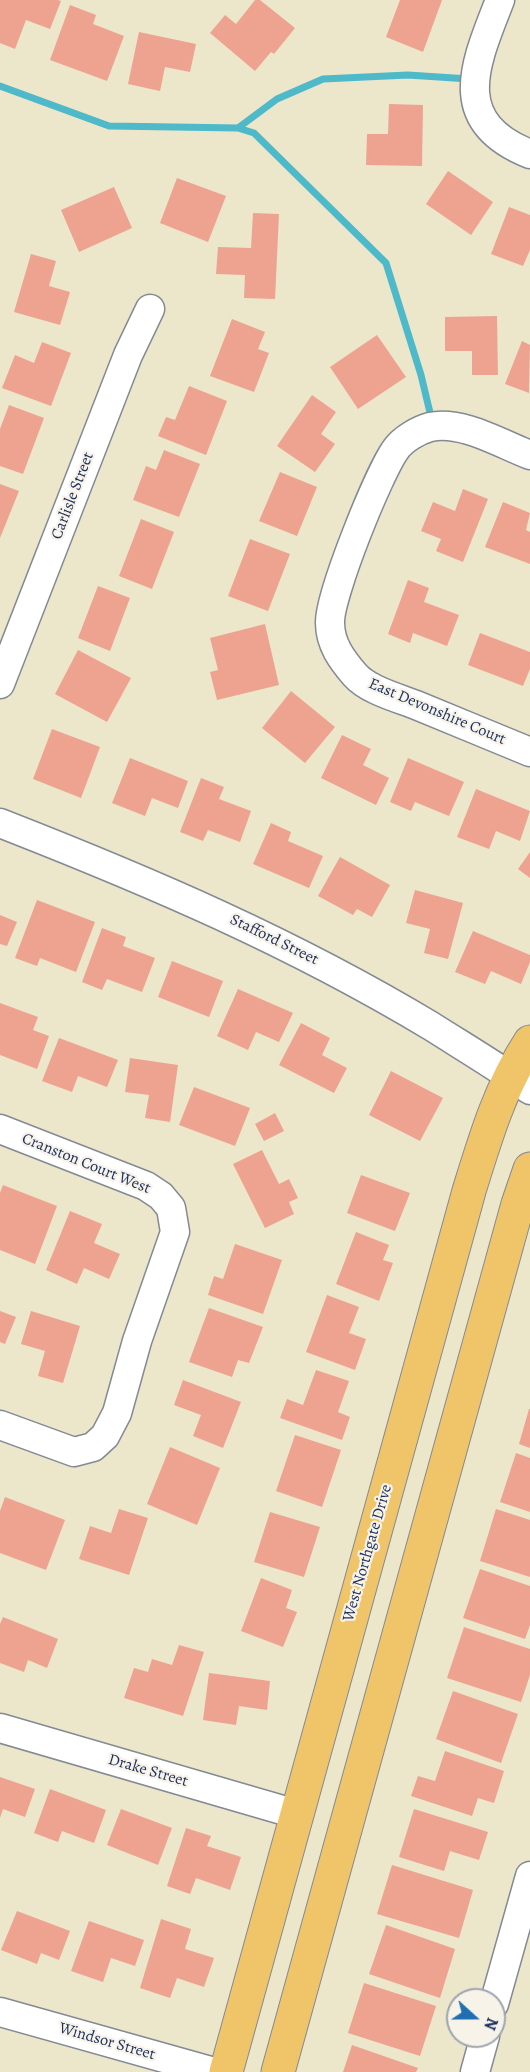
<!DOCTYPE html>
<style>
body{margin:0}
#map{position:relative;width:530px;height:2072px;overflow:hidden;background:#ece6cb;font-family:Alegreya,serif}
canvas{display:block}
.north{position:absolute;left:446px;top:1988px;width:60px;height:60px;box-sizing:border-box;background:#f7f3e8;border:2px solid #9fa5b1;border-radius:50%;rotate:111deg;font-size:16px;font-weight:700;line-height:24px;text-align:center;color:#1b2f5e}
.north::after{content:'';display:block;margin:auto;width:21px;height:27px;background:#1f6fb2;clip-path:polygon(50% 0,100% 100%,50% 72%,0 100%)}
</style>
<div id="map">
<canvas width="530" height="2072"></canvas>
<div class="north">N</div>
</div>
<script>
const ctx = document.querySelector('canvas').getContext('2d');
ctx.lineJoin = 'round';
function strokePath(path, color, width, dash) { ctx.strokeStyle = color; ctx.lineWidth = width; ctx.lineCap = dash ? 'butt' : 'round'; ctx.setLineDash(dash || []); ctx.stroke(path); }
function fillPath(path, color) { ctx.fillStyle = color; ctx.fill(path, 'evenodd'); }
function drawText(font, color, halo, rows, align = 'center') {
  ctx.font = font + ' Alegreya,serif'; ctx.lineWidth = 4.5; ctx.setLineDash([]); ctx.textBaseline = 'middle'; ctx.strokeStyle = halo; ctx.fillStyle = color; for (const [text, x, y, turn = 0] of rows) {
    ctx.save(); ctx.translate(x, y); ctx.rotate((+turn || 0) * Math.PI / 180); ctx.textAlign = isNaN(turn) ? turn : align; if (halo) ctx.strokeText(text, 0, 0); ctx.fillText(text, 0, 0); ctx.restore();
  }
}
const stream = new Path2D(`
 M0 86 109 126 238 128 254 133 386 263 421 375 432 421
 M238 128 277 99 323 79 408 75 469 79`);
const building = new Path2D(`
 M0 0H58L61 1 50 29 26 20 15 49 0 43Z
 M255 0H260L295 28 274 54 271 52 255 71 210 33 225 15 236 24Z
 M400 0H442L423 52 386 37Z
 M70 5 96 15 93 24 124 36 107 81 50 60Z
 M139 32 196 44 190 72 165 67 160 91 128 84Z
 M389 104 423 105 422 166 366 165 367 134H388Z
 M448 171 493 202 471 235 426 204Z
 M177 178 226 196 208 242 160 223Z
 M114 187 132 228 79 252 61 210Z
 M509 207 530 215V250L523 266 491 254Z
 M253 213 279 214 275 299 244 298 245 275 216 274 218 247 251 248Z
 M31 254 56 261 49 286 70 292 60 325 14 312Z
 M497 316 498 375H472V351H445V317Z
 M232 319 265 332 258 349 269 353 254 392 210 376Z
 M377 335 406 377 358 409 330 367Z
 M522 341 530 345 529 393 505 384Z
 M42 342 71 353 51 406 2 388 15 355 34 363Z
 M189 386 227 401 206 455 158 436 166 417 175 420Z
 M312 395 336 412 321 434 335 444 315 472 277 446Z
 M9 405 44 418 23 474 0 466V429Z
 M164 450 200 464 179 517 133 500 146 466 156 470Z
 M280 472 317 487 297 536 259 521Z
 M0 484 19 491 0 538Z
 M463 489 488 499 463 562 436 551 441 539 421 531 433 502 455 511Z
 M503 502 530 513 526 530 530 532V564L485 547Z
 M141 519 174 532 152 589 119 576Z
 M250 539 290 554 268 611 228 596Z
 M408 580 429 588 424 602 459 615 447 646 413 633 410 643 388 634Z
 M98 586 130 598 110 651 78 638Z
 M265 624 279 685 217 700 210 672 218 670 210 638Z
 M480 633 530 652V669L523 686 468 665Z
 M78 650 131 678 107 722 55 694Z
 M291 691 335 727 305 763 262 728Z
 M52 729 100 747 81 798 33 779Z
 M342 735 371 749 363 765 389 778 376 805 321 778Z
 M130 758 188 781 178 808 152 798 145 816 112 803Z
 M408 758 464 782 449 816 415 802 411 811 390 802Z
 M201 778 224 787 219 799 251 811 240 842 208 830 203 841 180 832Z
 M476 789 530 811 520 841 496 831 489 849 457 837Z
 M271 823 291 832 288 841 323 856 309 888 253 864Z
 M530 852V878L518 869Z
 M340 857 390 885 372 917 357 909 353 915 318 896Z
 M415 890 463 903 448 959 424 953 430 929 406 923Z
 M37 900 95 922 76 972 40 958 37 966 15 958Z
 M0 915 17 922 7 946 0 944Z
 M102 928 126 937 123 946 155 958 142 992 107 979 102 990 82 982Z
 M473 931 530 955V962L521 984 491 971 485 984 455 972Z
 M172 961 223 981 209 1017 158 997Z
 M238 989 293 1013 279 1042 256 1032 248 1050 217 1036Z
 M0 1003 38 1017 33 1030 49 1036 37 1069 0 1055Z
 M301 1023 330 1038 322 1055 347 1068 334 1093 279 1065Z
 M59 1038 118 1060 107 1087 78 1076 72 1092 42 1081Z
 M130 1058 178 1065 170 1122 145 1118 149 1095 125 1092Z
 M391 1071 443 1098 420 1141 369 1115Z
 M194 1087 250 1108 235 1146 179 1125Z
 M275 1113 284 1131 264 1141 255 1124Z
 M262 1150 279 1184 289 1179 298 1198 289 1202 294 1214 265 1228 233 1164Z
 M361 1175 410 1193 395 1231 347 1213Z
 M3 1185 57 1206 35 1264 0 1250V1193Z
 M70 1211 102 1224 94 1243 120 1254 109 1279 84 1268 77 1284 46 1270Z
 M356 1232 389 1245 383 1260 393 1263 379 1301 336 1284Z
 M235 1244 282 1260 263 1314 208 1295 214 1276 223 1279Z
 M327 1295 359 1307 349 1333 366 1339 355 1370 306 1352Z
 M209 1308 263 1327 249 1363 238 1360 232 1377 189 1362Z
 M0 1311 16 1317 5 1344 0 1342Z
 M31 1311 80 1326 63 1383 38 1376 45 1351 21 1344Z
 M316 1370 349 1381 338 1412 350 1417 342 1440 280 1418 287 1399 303 1405Z
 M183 1380 241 1402 223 1448 193 1436 201 1415 174 1405Z
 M529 1409H530V1448L519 1444Z
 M295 1435 341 1450 322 1507 276 1491Z
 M170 1447 220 1468 197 1525 147 1504Z
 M516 1453 530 1458V1512L500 1502Z
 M5 1497 65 1520 46 1570 0 1553V1511Z
 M119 1509 148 1518 129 1575 79 1559 90 1526 111 1533Z
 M496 1509 530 1520V1577L480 1561Z
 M270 1512 320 1527 304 1577 254 1562Z
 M480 1569 530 1586V1625L525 1639 463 1618Z
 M261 1578 292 1590 286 1608 297 1612 283 1647 241 1631Z
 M3 1617 58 1639 47 1668 28 1660 24 1672 0 1663V1624Z
 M464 1627 530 1649V1675L521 1702 447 1678Z
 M179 1645 204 1652 183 1716 124 1698 134 1668 148 1672 152 1659 172 1665Z
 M209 1673 270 1681 267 1710 239 1706 236 1725 203 1720Z
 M453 1691 518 1714 501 1763 436 1739Z
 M445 1751 504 1771 494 1803 478 1798 472 1816 411 1796 418 1776 435 1781Z
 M0 1777 35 1789 25 1817 3 1809 0 1818Z
 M50 1789 106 1810 94 1843 62 1831 58 1842 34 1833Z
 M121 1809 172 1828 158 1865 107 1845Z
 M414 1809 488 1832 479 1860 450 1851 444 1871 399 1857Z
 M186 1828 211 1836 207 1846 241 1857 230 1890 196 1878 190 1894 167 1886Z
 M392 1865 473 1890 459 1938 377 1914Z
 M17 1911 70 1931 59 1960 41 1953 37 1964 1 1950Z
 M161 1919 191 1929 185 1949 214 1958 204 1987 177 1978 170 1998 140 1988Z
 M89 1921 144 1940 135 1966 111 1958 103 1982 71 1971Z
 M386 1925 455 1949 440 1998 369 1974Z
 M364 1983 436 2006 420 2056 348 2033Z
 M352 2045 418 2068 416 2072H343Z`);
const minor = new Path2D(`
 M500 0C476 62 447 121 530 154
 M530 455C501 444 462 420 430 427 419 430 403 439 396 449 379 472 329 596 330 623 330 644 342 660 355 675 368 690 398 698 416 705 454 721 492 736 530 752
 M0 684 128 355 150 309
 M0 823C151 882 291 942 431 1026 464 1047 498 1067 530 1090
 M0 1129 146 1186 161 1196 171 1208 175 1232 137 1341 117 1413 105 1436 93 1447 74 1452 0 1425
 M0 1728 296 1814
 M494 2004 530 1876
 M0 2012 214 2072
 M475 2072 485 2036`);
const major = new Path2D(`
 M226 2072 469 1191C485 1139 500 1088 530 1042
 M278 2072 518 1204 530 1169`);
const streetNames = [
 ["Carlisle Street",73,496,-69],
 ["East Devonshire Court",437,712,23],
 ["Stafford Street",274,940,26],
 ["Cranston Court West",86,1164,22],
 ["West Northgate Drive",368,1553,-74],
 ["Drake Street",148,1771,16],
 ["Windsor Street",107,2042,16]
];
strokePath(stream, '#4db9c9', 7);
fillPath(building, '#eea390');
strokePath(minor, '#848a94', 31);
strokePath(major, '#848a94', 35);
strokePath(minor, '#fff', 28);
strokePath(major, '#f0c469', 33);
drawText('16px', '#1b2f5e', '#f7f3e8', streetNames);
</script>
